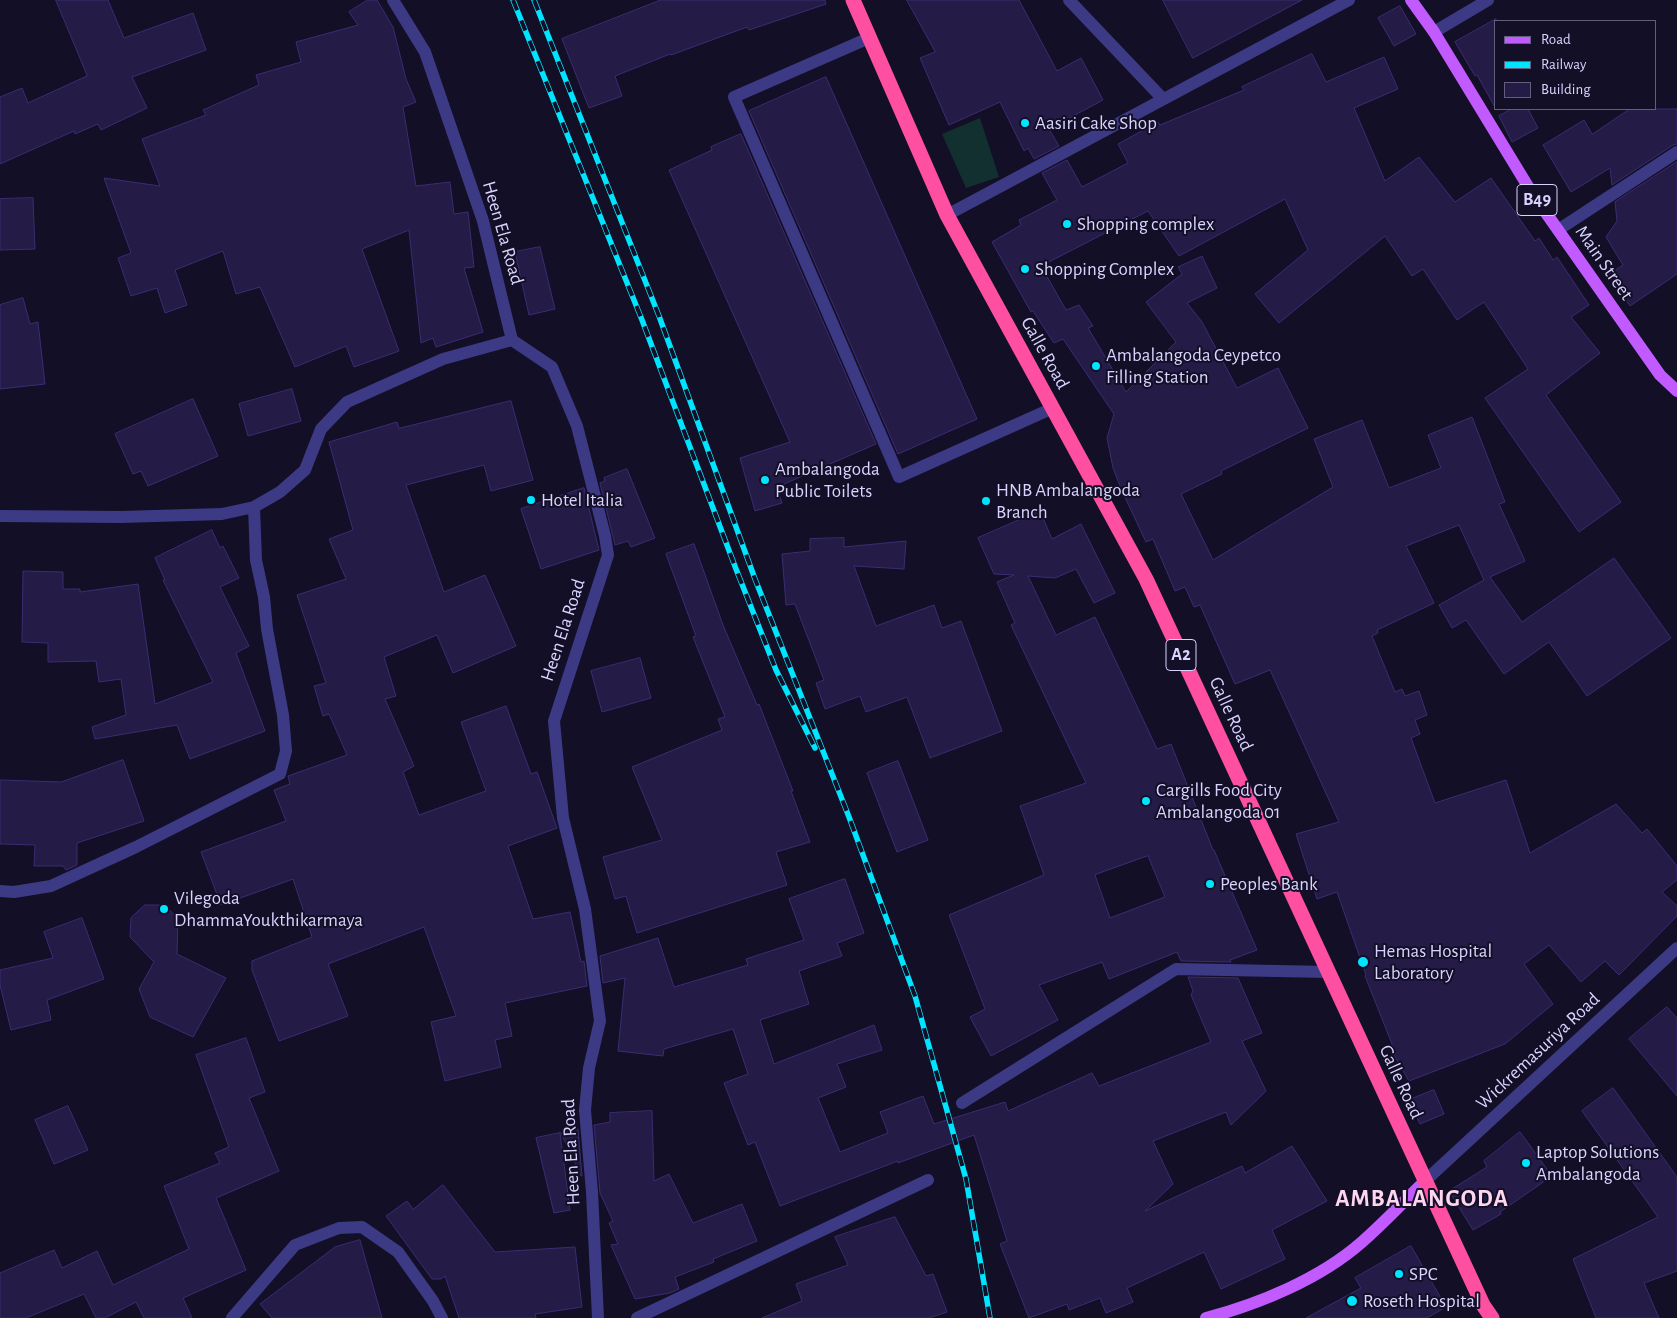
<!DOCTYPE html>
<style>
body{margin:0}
#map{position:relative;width:1677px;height:1318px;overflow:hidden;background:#130f26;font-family:"Alegreya Sans",sans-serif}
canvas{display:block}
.legend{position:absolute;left:1494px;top:20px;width:162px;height:90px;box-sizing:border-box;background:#130f26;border:1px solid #625e7d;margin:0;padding:6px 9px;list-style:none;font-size:15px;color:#d9d4ff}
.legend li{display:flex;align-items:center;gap:10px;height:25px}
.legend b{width:25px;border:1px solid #625e7d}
</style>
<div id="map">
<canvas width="1677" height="1318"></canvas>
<ul class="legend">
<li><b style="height:6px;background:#c25bff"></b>Road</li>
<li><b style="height:6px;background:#00e5ff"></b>Railway</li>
<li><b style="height:14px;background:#241b47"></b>Building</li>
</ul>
</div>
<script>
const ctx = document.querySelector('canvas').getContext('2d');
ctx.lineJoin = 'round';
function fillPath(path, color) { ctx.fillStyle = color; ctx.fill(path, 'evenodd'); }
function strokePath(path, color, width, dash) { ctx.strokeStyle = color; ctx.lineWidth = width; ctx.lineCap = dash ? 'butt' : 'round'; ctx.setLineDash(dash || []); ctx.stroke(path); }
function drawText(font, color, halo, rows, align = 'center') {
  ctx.font = font + ' "Alegreya Sans",sans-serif'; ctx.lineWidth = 4; ctx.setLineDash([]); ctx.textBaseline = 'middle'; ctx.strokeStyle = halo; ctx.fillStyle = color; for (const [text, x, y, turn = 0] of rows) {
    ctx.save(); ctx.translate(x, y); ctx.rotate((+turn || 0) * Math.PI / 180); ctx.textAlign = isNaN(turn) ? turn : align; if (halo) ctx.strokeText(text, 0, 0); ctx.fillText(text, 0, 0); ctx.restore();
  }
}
const green = new Path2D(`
 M980 118 999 177 966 188 942 134Z`);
const building = new Path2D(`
 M56 0H108L124 38 193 13 206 50 132 77 147 108 101 130 98 124 75 134 74 131 0 164V97L22 88 28 103 87 76Z
 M368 0H377L393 27 406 79 416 102 403 107 416 186 450 182 454 214 468 212 474 267 464 268 483 332 436 347 433 338 421 343 409 230 362 249 399 351 354 367 346 346 295 367 260 287 236 294 223 251 175 270 187 305 165 313 157 288 131 296 118 258 131 253 104 178 160 186 142 139 206 115 203 110 259 85 256 75 301 62 296 42 358 25 349 12Z
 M661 0H825L826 4 749 30 747 27 671 55 670 54 615 76 622 96 589 108 562 39Z
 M907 0H1019L1057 71 1081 58 1103 100 1049 129 1059 146 1034 159 1028 148 1024 151 1000 102 949 125 920 58 935 52Z
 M1163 0H1302L1193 58Z
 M1400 6 1416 34 1394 46 1378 18Z
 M1496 19V109L1477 75 1475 76 1455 42Z
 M1312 54 1326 82 1384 57 1398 89 1354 108 1385 181 1419 157 1455 202 1491 178 1535 241 1539 238 1553 260 1557 257 1589 305 1571 317 1600 353 1546 395 1621 502 1579 532 1485 398 1528 369 1484 302 1457 320 1423 269 1412 276 1385 236 1279 323 1255 294 1308 250 1285 199 1179 256 1148 211 1041 266 1066 310 1079 305 1093 326 1088 328 1126 392 1176 342 1146 302 1182 274 1178 267 1202 256 1217 288 1187 303 1202 322 1237 388 1278 368 1308 428 1221 471 1222 474 1181 494 1213 560 1333 487 1314 439 1362 420 1389 488 1441 468 1428 435 1472 417 1505 502 1499 504 1525 561 1490 577 1522 622 1614 558 1671 638 1587 696 1549 642 1504 674 1466 620 1452 628 1439 605 1484 580 1459 525 1406 546 1434 603 1377 630 1378 633 1372 636 1395 692 1402 689 1405 696 1419 691 1427 715 1415 720 1420 734 1411 738 1435 803 1506 780 1530 853 1616 804 1642 833 1647 829 1677 866V880L1662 892 1677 906V916L1619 975 1605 961 1581 982 1549 945 1524 964 1553 1004 1505 1044 1409 1081 1394 1055 1396 1054 1365 976 1366 975 1337 892 1317 899 1296 834 1339 822 1270 670 1235 684 1200 605 1194 607 1185 587 1175 591 1153 539 1146 542 1122 491 1113 468 1107 438 1114 414 1063 339 1054 343 1033 311 1031 312 992 242 1021 225 1019 220 1057 200 1042 173 1067 160 1082 187 1128 163 1118 144 1158 122 1160 125 1244 90 1242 87Z
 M826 77 977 419 898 454 749 111Z
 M1512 109H1528L1538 128 1512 142 1499 116Z
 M1630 109H1677V144L1673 145 1612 185 1610 168 1571 192 1543 145 1584 120 1592 134Z
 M741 134 876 444 784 484 787 492 779 494 782 503 755 511 740 458 790 442 669 170 712 150 711 147Z
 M1677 162V274L1630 306 1608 275 1623 265 1606 237 1617 221 1615 202Z
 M33 198 35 249 0 250V199Z
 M540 247 555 309 529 315 515 252Z
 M23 298 30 324 38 322 45 384 0 389V305Z
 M292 389 301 421 248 436 239 404Z
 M193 399 218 456 148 486 141 471 133 474 115 434Z
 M511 401 533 480 491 491 484 465 406 485 444 592 485 575 516 646 453 673 437 635 384 657 396 696 385 699 414 766 403 772 419 815 486 791 461 722 506 706 531 774 537 772 557 828 508 846 533 919 570 912 581 962 584 961 587 986 505 1003 512 1036 495 1040 501 1067 445 1081 431 1022 456 1016 424 927 328 964 348 1016 279 1041 252 970V961L312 937 293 879 221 905 201 852 286 821 274 790 290 784 288 776 347 755 329 714 323 716 314 686 326 683 297 595 346 579 329 539 353 530 329 442 397 422 399 428Z
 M627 469 655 538 631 547 628 541 615 545 600 483 605 481 604 478Z
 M584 488 599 550 541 569 521 509Z
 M1040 511 1052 539 1081 524 1115 593 1094 603 1076 569 1055 578 1028 576 1056 635 1095 617 1157 749 1171 744 1213 850H1214L1257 950 1230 960 1231 962 1181 961 1177 952 1109 979 1102 962 1039 985 1058 1020 991 1056 970 1017 985 1009 949 915 1044 875 1020 806 1086 783 1011 625 1015 623 997 582 1014 575 994 574 978 538ZM1148 856 1165 897 1110 918 1095 875Z
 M212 530 220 548 223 546 239 578 220 587 249 646 236 653 265 731 190 759 177 725 95 739 92 727 126 715 121 679 99 682 96 661 48 662V643L22 642 23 571 63 572V589H80V592L138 584 155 704 213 682 163 580H165L155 558Z
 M844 538V547L906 541 904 569 854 566 876 626 934 605 942 628 961 621 1002 731 930 758 907 697 866 712 860 696 825 709 816 683 824 680 795 604 786 605 782 554 810 551V539Z
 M694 544 723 625 757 705 759 704 793 791H791L810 842 776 852 787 885 637 933 626 896 615 899 603 857 662 840 632 767 722 730 718 719 725 717 693 637 696 636 666 554Z
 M640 658 651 698 602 712 591 671Z
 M123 760 144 821 77 843V865L66 870 63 866H34L35 845 0 844V780L61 782Z
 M898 761 928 840 897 852 867 773Z
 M845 879 864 933 837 943 842 956 799 971 809 1004 760 1020 774 1064 874 1025 882 1050 837 1064 846 1087 818 1098 840 1152 888 1133 880 1112 923 1096 934 1124 1005 1102 1008 1111 1092 1073 1099 1086 1211 1042 1191 995 1193 991 1188 977 1238 978 1262 1033 1242 1041 1266 1091 1231 1125 1226 1112 1153 1141 1173 1184 1145 1211 1242 1166 1245 1173 1292 1146 1327 1201 1272 1230 1285 1259 1221 1289 1204 1252 1127 1288 1133 1302 1106 1313 1100 1298 1069 1310 1067 1304 1029 1318 1000 1244 1007 1241 974 1135 898 1163V1161L780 1206 755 1142 748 1145 724 1083 748 1074 733 1029 664 1049 663 1056 618 1051 625 978 603 983 600 956 658 938 674 987 748 965 746 959 804 940 789 899Z
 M145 905H165L178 919 177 954 226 978 193 1037 150 1017 139 989 154 962 130 937 131 918Z
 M82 918 104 979 47 1000 51 1020 11 1030 0 985V970L53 958 44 932Z
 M1667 1007 1677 1018V1096L1629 1039Z
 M246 1038 265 1092 249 1098 279 1171 216 1198 246 1270 183 1298 192 1318H144L136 1302 105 1318H96L84 1294 26 1318H0V1273L54 1250 62 1268 97 1251 113 1285 189 1249 164 1186 220 1163 215 1153 229 1147 196 1055Z
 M1613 1088 1677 1177V1271L1644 1283 1659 1318H1596L1573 1259 1658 1217 1582 1111Z
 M1434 1090 1444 1114 1420 1124 1409 1100Z
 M68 1106 88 1150 54 1164 35 1120Z
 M652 1111 654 1181 669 1174 693 1223 742 1204 757 1241 713 1259 714 1262 675 1277 679 1289 670 1293 635 1299 611 1245 618 1244 609 1223 613 1221 600 1193 594 1125 610 1122V1113Z
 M578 1129 582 1176H581L561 1133Z
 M1520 1132 1552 1176 1500 1212 1501 1214 1473 1230 1449 1191 1487 1167 1484 1161Z
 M560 1133 570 1210 554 1213 536 1138Z
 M443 1185 495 1252 575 1247 582 1307 535 1314 536 1318H459L445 1276 441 1279H432L386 1216 407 1201 413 1209Z
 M895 1217 926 1276 933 1274 947 1312 929 1318H762L802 1301 796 1284 848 1265 835 1237Z
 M360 1240 382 1318H272L260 1304 335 1247Z
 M1411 1246 1446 1307 1427 1318H1306L1361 1288 1355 1278Z`);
const minor = new Path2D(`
 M393 0 425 52 483 221 512 340 552 367 577 426 605 536 608 555 554 721 563 818 585 909 600 1021 589 1068 585 1110 592 1192 598 1318
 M1069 0 1163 99
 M1434 32 1488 0
 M869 38 734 97 899 477 1053 408
 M947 215 1349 0
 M1558 230 1677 152
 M0 516 121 517 222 514 254 507 280 492 305 470 321 429 347 402 443 359 512 340
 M0 891 14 892 51 886 136 847 280 774 286 751 283 715 267 629 264 597 256 560 254 507
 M962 1103 1176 969 1328 972
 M1425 1181 1677 948
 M232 1318 295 1245 339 1228 362 1227 398 1252 433 1301 442 1318
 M637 1318 928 1180`);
const major = new Path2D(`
 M1411 0 1434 32 1532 193 1660 375 1677 391
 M1206 1318C1259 1304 1320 1279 1362 1242 1384 1223 1404 1201 1425 1181`);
const highway = new Path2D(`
 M853 0 947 215 1146 579 1483 1305 1492 1318`);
const rail = new Path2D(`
 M513 0 642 320 736 569 776 670 815 748
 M534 0 659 316 755 579 849 817 915 996 966 1179 990 1318`);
const markers = [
 [1025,123,5,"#00e5ff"],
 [1067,224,5,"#00e5ff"],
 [1025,269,5,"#00e5ff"],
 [1096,366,5,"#00e5ff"],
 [765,480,5,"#00e5ff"],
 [531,500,5,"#00e5ff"],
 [986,501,5,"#00e5ff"],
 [1146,801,5,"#00e5ff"],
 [1210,884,5,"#00e5ff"],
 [164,909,5,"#00e5ff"],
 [1363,962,6,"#00e5ff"],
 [1526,1163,5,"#00e5ff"],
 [1399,1274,5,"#00e5ff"],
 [1352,1301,6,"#00e5ff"]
];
const shields = [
 [1537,200,40],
 [1181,655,30]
];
const shieldNames = [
 ["B49",1537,200],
 ["A2",1181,655]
];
const poiNames = [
 ["Aasiri Cake Shop",1035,123],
 ["Shopping complex",1077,224],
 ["Shopping Complex",1035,269],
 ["Ambalangoda Ceypetco",1106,355],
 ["Filling Station",1106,377],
 ["Ambalangoda",775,469],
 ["Public Toilets",775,491],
 ["HNB Ambalangoda",996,490],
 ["Branch",996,512],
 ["Hotel Italia",541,500],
 ["Cargills Food City",1156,790],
 ["Ambalangoda 01",1156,812],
 ["Peoples Bank",1220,884],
 ["Vilegoda",174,898],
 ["DhammaYoukthikarmaya",174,920],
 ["Hemas Hospital",1374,951],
 ["Laboratory",1374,973],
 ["Laptop Solutions",1536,1152],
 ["Ambalangoda",1536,1174],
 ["SPC",1409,1274],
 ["Roseth Hospital",1363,1301]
];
const streetNames = [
 ["Heen Ela Road",503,233,74],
 ["Main Street",1604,263,55],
 ["Galle Road",1045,353,61],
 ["Heen Ela Road",563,630,-72],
 ["Galle Road",1231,714,65],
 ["Wickremasuriya Road",1538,1051,-43],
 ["Galle Road",1401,1082,65],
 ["Heen Ela Road",571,1152,-93]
];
const districtNames = [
 ["AMBALANGODA",1422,1199]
];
fillPath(green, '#12302f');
fillPath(building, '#241b47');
strokePath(building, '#3b2d73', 1);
strokePath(minor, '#3d3a85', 12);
strokePath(major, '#c25bff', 12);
strokePath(highway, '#ff4fa3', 15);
strokePath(rail, '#00e5ff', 5.5);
strokePath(rail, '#130f26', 4, [11]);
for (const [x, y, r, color] of markers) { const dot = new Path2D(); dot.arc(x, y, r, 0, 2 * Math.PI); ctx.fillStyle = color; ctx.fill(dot); strokePath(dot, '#130f26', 2); }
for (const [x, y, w] of shields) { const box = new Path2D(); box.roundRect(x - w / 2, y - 15.5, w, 31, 4); ctx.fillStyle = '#130f26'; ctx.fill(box); strokePath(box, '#d9d4ff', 1); }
drawText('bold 18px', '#d9d4ff', null, shieldNames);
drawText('19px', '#d9d4ff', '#130f26', poiNames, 'left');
drawText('19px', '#d9d4ff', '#130f26', streetNames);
ctx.letterSpacing = '1px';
drawText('bold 24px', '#ffd6f0', '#130f26', districtNames);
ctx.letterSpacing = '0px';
</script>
